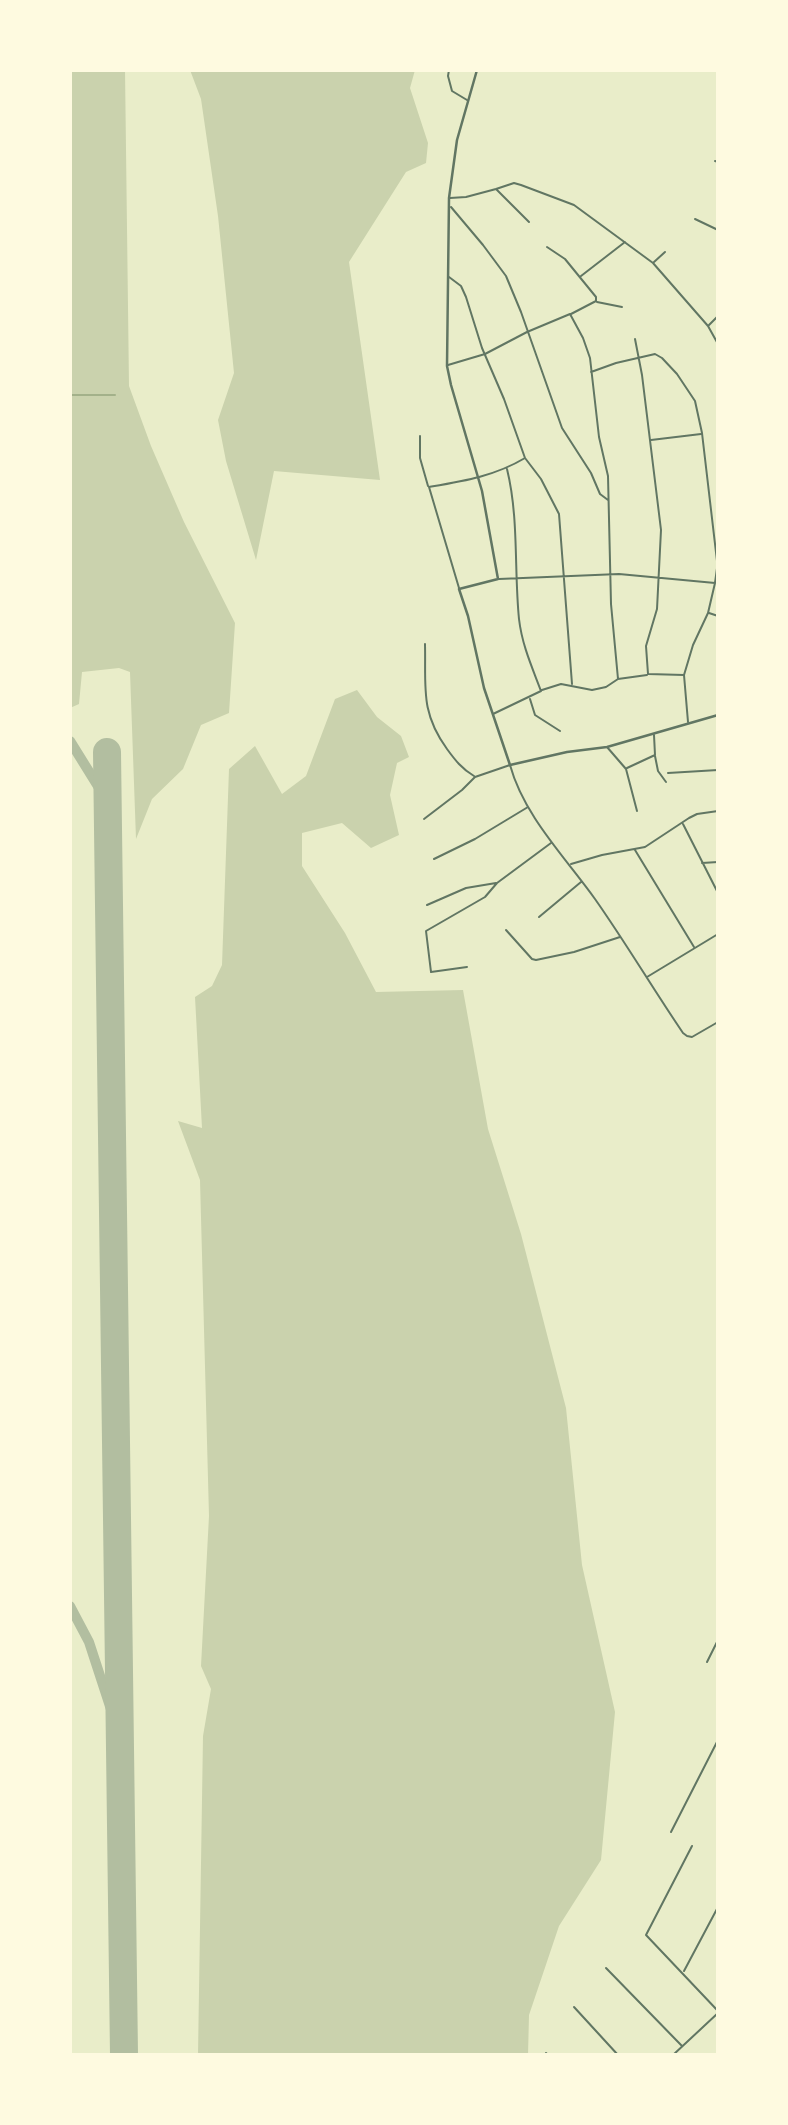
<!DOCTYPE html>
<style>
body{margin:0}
#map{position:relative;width:788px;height:2125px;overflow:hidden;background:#e9edc9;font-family:"Sofia Sans Condensed",sans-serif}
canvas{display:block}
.frame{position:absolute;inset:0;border:72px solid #fefae0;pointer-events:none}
</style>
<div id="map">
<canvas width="788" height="2125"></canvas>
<div class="frame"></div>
</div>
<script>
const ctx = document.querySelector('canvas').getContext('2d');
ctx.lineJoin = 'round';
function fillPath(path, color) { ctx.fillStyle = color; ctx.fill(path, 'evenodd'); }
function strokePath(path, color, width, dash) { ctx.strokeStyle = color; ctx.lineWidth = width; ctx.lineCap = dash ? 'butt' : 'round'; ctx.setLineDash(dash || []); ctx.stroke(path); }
const green = new Path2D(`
 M70 70H125L129 386 151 446 184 522 235 623 229 713 201 725 183 769 152 799 136 839 130 672 119 668 82 672 79 704 70 708Z
 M190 70H415L410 88 428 143 426 163 406 172 349 262 380 480 274 471 256 560 226 461 218 420 234 373 218 216 201 99Z
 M357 690 377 717 401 736 409 757 397 763 390 795 399 835 371 848 342 823 302 833V866L345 933 376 992 463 990 488 1129 521 1234 566 1408 582 1565 615 1712 601 1860 559 1926 529 2015 528 2055H198L203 1736 211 1689 201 1666 209 1516 200 1180 178 1121 202 1128 195 997 212 986 222 965 229 769 255 746 282 794 306 776 335 699Z`);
const stream = new Path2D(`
 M70 395H115`);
const taxiway = new Path2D(`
 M70 741 101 791 109 812
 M70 1606 89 1642 120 1737`);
const runway = new Path2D(`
 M107 752 124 2055`);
const minor = new Path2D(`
 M449 70 448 76 452 91 467 100
 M715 161 718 162
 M496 189 514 183 521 185 574 205 653 263 708 326 718 344
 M450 198 466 197 496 189 529 222
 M451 207 483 245 506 276 521 312 562 428 591 473 600 494 608 500
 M695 219 718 230
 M547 247 565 259 596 297V301L571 314
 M654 262 665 252
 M581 276 625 242
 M449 277 461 286 466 297 482 348 504 399 525 458 541 479 559 514 572 684
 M597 302 622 307
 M708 326 718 316
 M635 339 642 375 661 530 657 609 646 646 648 674 684 675
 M448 365 485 354 527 332 570 314 583 338 590 358 599 437 608 476 611 604 618 679
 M591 372 616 363 655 354 662 358 677 374 695 401 702 433 717 561
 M420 436V458L428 486
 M651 440 701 434
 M499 579 619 574 715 583
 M459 588 429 487C464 481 495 476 525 458
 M709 613 718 616
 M425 644C426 687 420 712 447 749 455 760 462 769 474 776
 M542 690 561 684 592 690 606 687 618 679 647 675
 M530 699 535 715 560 731
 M493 714 541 691C532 667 522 645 519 619 514 569 519 518 507 469
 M688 722 684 675 693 645 708 613 715 583 718 561
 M607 747 626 769 637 811
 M655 756 658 771 666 782
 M627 768 655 755 654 735
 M668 773 718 770
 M424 819 462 790 475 777 510 765C524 816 565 857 595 899 626 943 653 989 683 1033L687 1036 692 1037 718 1022
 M683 824 718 893
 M635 850 694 947
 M434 859 475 839 528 807
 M702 863 718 862
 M571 864 602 855 645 847 689 818 697 814 718 811
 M427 905 466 888 496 883
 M539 917 581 882
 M506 930 532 959 536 960 574 952 620 937
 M467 967 431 972 426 931 485 897 497 883 551 843
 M647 977 718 934
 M707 1662 718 1640
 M671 1832 718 1740
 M692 1846 646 1935 718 2011
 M606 1968 682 2046
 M684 1971 718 1907
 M574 2007 618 2055
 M546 2053 548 2055
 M673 2055 718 2013`);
const tertiary = new Path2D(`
 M477 70 457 140 449 198 447 366 451 385 482 491 498 579 459 589 468 616 484 688 510 765 567 752 607 747 718 715`);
fillPath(green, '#cad2ad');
strokePath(stream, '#a3b18a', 2);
strokePath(taxiway, '#b2bea0', 10);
strokePath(runway, '#b2bea0', 28);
strokePath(minor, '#617663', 2);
strokePath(tertiary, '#617663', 2.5);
</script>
